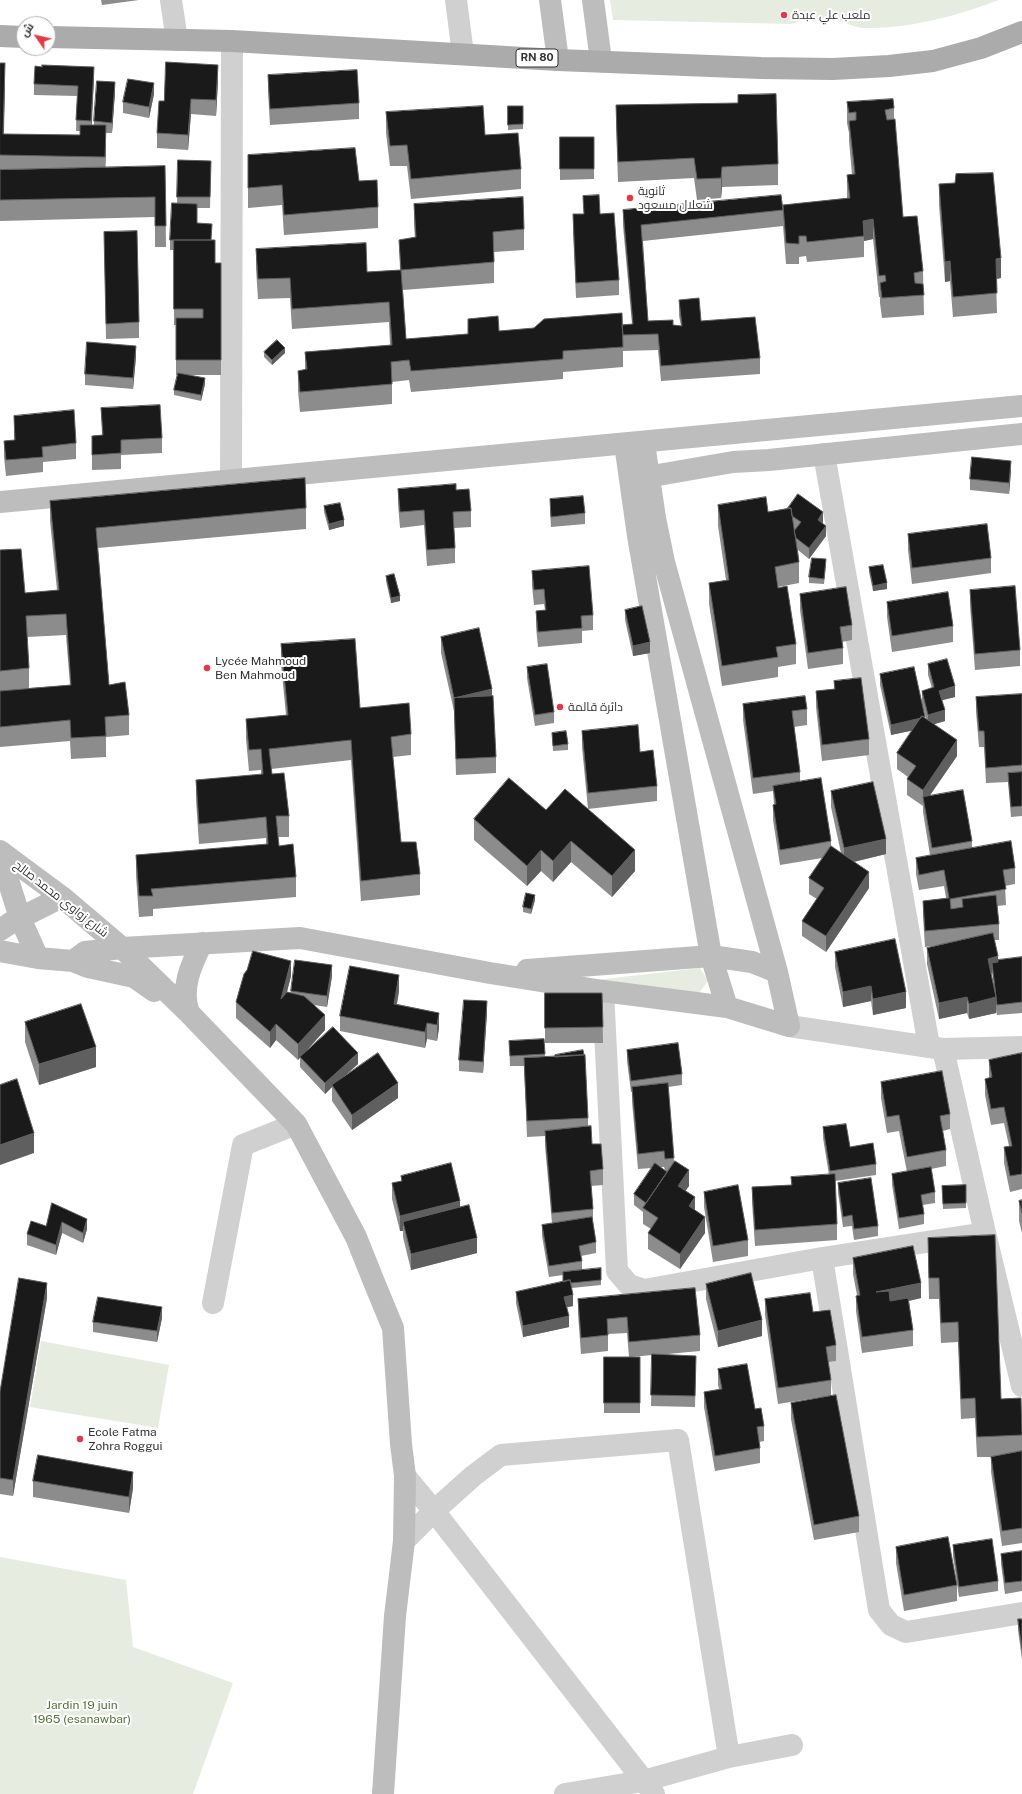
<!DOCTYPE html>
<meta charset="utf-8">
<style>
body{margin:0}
#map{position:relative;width:1022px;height:1794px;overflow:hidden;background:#fff;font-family:"Public Sans",Cairo,sans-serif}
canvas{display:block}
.north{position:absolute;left:16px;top:16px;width:40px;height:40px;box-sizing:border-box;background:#fff;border:1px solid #adadad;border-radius:50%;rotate:304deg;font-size:11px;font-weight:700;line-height:16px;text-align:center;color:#333}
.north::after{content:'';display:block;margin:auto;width:14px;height:18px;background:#e63946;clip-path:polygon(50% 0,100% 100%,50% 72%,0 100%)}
</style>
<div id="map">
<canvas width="1022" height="1794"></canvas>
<div class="north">ش</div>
</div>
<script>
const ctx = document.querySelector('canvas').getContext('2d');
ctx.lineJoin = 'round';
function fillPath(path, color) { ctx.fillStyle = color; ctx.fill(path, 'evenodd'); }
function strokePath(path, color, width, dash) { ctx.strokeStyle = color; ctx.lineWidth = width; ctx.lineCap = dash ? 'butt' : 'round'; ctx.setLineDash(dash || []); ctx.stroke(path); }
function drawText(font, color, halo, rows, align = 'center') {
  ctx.font = font + ' "Public Sans",Cairo,sans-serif'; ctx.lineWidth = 4; ctx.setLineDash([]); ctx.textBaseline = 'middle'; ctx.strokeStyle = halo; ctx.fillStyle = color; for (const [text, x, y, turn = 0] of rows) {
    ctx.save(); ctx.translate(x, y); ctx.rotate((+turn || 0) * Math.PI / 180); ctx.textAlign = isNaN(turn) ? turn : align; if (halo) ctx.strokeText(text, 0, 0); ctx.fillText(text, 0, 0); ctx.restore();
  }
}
const green = new Path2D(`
 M610 0H999C956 16 910 29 862 28 855 27 847 23 839 21 822 17 808 19 791 24L613 20Z
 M700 968 708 981 699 993 588 981Z
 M41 1341 169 1365 158 1428 30 1407Z
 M0 1557 126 1580 133 1647 233 1683 193 1794H0Z`);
const street = new Path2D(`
 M171 0 177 40
 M456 0 463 54
 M824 454 929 1046
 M231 481 232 41
 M603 991 617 1271 629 1285 644 1290 822 1258 985 1233
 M789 1026 943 1049 1022 1047
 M943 1049 985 1233 1022 1386
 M822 1258 879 1610 891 1625 906 1632 1022 1613
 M213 1303 243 1145 296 1124
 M405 1476 434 1511 654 1794
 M404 1541 434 1511 473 1476 501 1455 678 1440 729 1757
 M565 1794 643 1781 729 1757 792 1745`);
const secondary = new Path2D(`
 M550 0 558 60
 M593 0 601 61
 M625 444 638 536 711 956 727 1007
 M635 479 733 462 769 460 1022 434
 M0 502 1022 406
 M0 851 62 897 122 948 189 1013 296 1124 356 1237 374 1282 393 1328 401 1444 405 1476 404 1541 395 1616 383 1794
 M0 854 20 918 38 958
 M0 930 12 922 62 897
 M0 951 38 958 73 961 85 952 122 948 300 938 490 973 603 991 727 1007 789 1026 777 972 664 562 655 518 644 443
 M73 961 88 967 134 977 154 991
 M527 970 711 956 752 962 777 972
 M189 1013C180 989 191 965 202 943`);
const primary = new Path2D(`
 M0 36 24 37
 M48 37 232 41 558 60 761 68 833 69 889 66 933 61 981 48 1022 32`);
const wall = new Path2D(`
 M101 0H139L102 5Z
 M0 63 5 83 4 134 80 135V131H76L77 96 34 95V84L94 77 92 125H94V121L115 92 112 133H106L105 168 165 166 166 247H155V217L0 221Z
 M268 75 359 103V119L270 125 268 91Z
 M218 81 216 116 191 114 188 150 157 148V133L164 101Z
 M154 94 149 118 123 113V102Z
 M847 102 894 108V119L903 217 923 271 924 315 882 318 880 303V297H879L873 239 864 241V257L807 262 806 256 799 257V264H786L783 226V205L847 198V175L852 174 849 141V133L847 123Z
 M616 105 778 164V185L722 187 721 198 697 200 694 178 618 182 616 125Z
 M508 106H523V129L508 130Z
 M386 112 485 135 521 169V189L411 199 407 166H390L386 133Z
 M560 137H594V179L560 180Z
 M248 155 359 181 378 207V228L284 235 282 205 248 208Z
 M178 160 211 161 210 208H197V223L211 240 215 263H221V375H189L205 384 201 401 174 395V390L178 375H176V325H174V250H170V240L177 204Z
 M939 184 1001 278 996 279 997 313 953 317 950 281 945 282 939 205Z
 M583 196 600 214 619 280V295L576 298 573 230V214H584Z
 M414 204 524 229V250L494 252V283L403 290 406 339 499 331 632 324 623 226V210H783V226L643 241 648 321 681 326 679 316V300L701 321 760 358V374L661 381 658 350 623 351V367L563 372V379L411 392 409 380 392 382V404L300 412 298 391V371L305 370V352L390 345 389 322 292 329 290 298 258 299 256 269V249L367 272 400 270 399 240 415 238 414 225Z
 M104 232 139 322V338L106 339Z
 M264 352 285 353 272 365 264 357Z
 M136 357 133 389 85 385V374Z
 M101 408 162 438V453L121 455V469L92 470V436L102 435Z
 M14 416 76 443V459L43 462V472L6 476 4 457V441L14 440Z
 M1011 471 1009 494 970 490V479Z
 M398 489 456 490 471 511V527L454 528 455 548V563L427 566 424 525 400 528 398 504Z
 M550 499 585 513V524L551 527 550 510Z
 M50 501 306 508V529L98 548 109 685 129 715V735L106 737V757L71 759 70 741 0 747V550L25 593 57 590 50 521ZM66 635 70 685 29 688V668L27 637Z
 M718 505 768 512 788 508 823 523 826 536 809 559 798 550 799 562V583L778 587 796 644V664L778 667V677L722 686 709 604V583L726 580 718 526Z
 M324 506 344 526 329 530 324 512Z
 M908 534 991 558V573L912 584 908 550Z
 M826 565 824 584 809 583V577Z
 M869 567 887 589 873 591 869 572Z
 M532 571 593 615V630L582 631V643L538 647 536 627V611L545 610 544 604 534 605 532 586Z
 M386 576 400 601 391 603 386 581Z
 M970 590 1020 650V666L975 670 970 606Z
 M800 594 852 625V640L842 642 843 648V664L808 669 800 610Z
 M887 602 953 626V642L892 652 887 617Z
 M625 610 650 653 633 656 625 620Z
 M441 637 492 696 496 757V773L456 775 454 711 441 653Z
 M281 644 360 708 411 734V755L393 757 401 842 420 874V895L361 901 351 760 271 769 272 774 289 816V837H278L279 846 296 877V897L153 909V916L139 917 136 876V855L266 845V838L199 844 196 800V780L261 775V770L249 771 246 739V719L286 715 281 664Z
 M928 664 955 697 942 700 945 721 934 724 957 756 930 795 972 841V848L1015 868V884L1005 886 1006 905 997 906 999 924V940H994L998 960 1022 957V1013L997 1015 996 1011V1013L969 1019 967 1013 939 1019 927 964V948L940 945 925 947 923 916V901L946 898 944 886 919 890 916 874V858L930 855 923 812V806L907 795V779L908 777 897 769V753L912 730 891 735 880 685V674L922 701V691L932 688 928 675ZM923 706 926 719 925 718ZM992 973 994 985 991 974Z
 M527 667 554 712V723L535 726 527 678Z
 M834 681 869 739V755L822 761 816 707V691L834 689Z
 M1022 694V816L1011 817 1008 782 986 783 984 747H979L976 712V697Z
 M743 704 807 709V725L794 727 800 772V781L831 841V846L841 853 831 807V791L886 854 854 862 869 888 826 952 802 936V921L817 899 809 894V878L822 858 780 865 773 820V805L774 804 773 791 753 794 743 720Z
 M582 731 640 752 657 786V801L588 809 582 747Z
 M552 733 568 744V750L553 751Z
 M546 810 635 871 612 897 571 862 553 882 541 871 527 886 474 840V819Z
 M535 900 531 914 523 912V907Z
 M835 952 906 1008 873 1015 871 1001 843 1007 835 967Z
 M291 976 287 992 291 993V991L332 976 327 1007 314 1005 325 1030 302 1055 358 1064 340 1080 398 1098 352 1130 332 1101V1087L325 1094 300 1067V1057L298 1060 276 1040 270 1048 236 1018V1002Z
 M399 991 397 1004 439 1013V1028L437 1041 427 1039 425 1048 340 1031V1016Z
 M545 993H602L603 1043H545Z
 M487 1012 483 1073 459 1071V1060Z
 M25 1022 96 1067 39 1085 25 1042Z
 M544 1039 545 1057 588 1118V1127L592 1144 603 1169V1185L591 1186 593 1209V1221L596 1242V1253L581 1256 582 1261V1270L601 1280V1285L572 1288 573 1306 567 1307 569 1327 523 1337 516 1303V1292L563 1282V1275L549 1277 542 1236V1225L552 1223 545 1146V1136L527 1137 524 1066H510L509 1041Z
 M627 1050 682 1074V1085L668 1087 674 1161 689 1186 685 1191 705 1233 680 1269 648 1249V1233L651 1229 643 1224V1212L634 1205V1194L652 1168 638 1169 632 1102V1092H631L627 1061ZM660 1167H664L665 1170Z
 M1022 1053V1189L1010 1192 1004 1163V1147L1009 1146 1004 1123 991 1125 985 1095V1079L989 1078V1060Z
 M881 1082 950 1114V1129L943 1131 946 1150V1166L931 1169 935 1192V1203L923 1205 924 1214V1224L899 1229 892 1185V1174L907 1172 899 1131 887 1133 881 1098Z
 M823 1127 850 1147 876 1164V1175L835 1181 837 1224V1240L755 1246 752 1203V1187L791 1185V1177L829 1175 823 1138Z
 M401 1176 460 1207 477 1253 411 1270 403 1237V1231H400L392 1199V1183L401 1181Z
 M838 1183 878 1226V1236L854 1240 852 1226 843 1227 838 1193Z
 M966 1185V1208L943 1209 942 1186Z
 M704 1192 748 1240V1256L713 1262 704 1207Z
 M1022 1200V1233L1019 1221V1201Z
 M52 1203 87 1229 83 1243 62 1233 56 1255 27 1245V1234L46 1226Z
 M928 1238 1001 1399 1022 1416V1543L1002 1546 991 1472V1457H977L975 1418 961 1419 958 1342 941 1343 939 1299H929L928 1259Z
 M853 1258 921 1298 909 1301 913 1330V1346L862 1353 856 1311V1296L857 1295 853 1274Z
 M706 1284 762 1336 718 1347 706 1299Z
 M47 1298 13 1496 0 1494V1392Z
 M578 1299 700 1335V1351L657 1355 696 1366 695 1407 651 1406 652 1355 631 1357H640V1413H604V1357H629L627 1333 608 1334V1351L581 1354 578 1314Z
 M765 1299 813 1312 836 1345V1361L828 1362 831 1380V1396L859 1516V1532L814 1540 791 1419V1403L821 1397 778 1404 765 1315Z
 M162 1318 157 1342 93 1332V1322Z
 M718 1369 755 1409 764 1426V1441L759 1442 760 1448V1463L715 1471 704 1407V1392L719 1389 718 1385Z
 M33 1481 133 1488 129 1513 33 1497Z
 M953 1545 998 1581V1591L959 1597 953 1556Z
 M896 1547 957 1585V1601L904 1611 896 1563Z
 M1022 1551V1591L1005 1594 1001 1564V1554Z
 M1018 1619H1022V1660L1018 1630Z`);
const shadedWall = new Path2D(`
 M5 63V83L3 154V134Z
 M218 65V81L216 116V100Z
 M94 67V77L91 132V121Z
 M115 82V92L112 133V123Z
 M154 83V94L149 118V107Z
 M191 99V114L188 150V135Z
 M106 125V146L105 178V157Z
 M722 167V187L721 198V178Z
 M873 219V239L864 241 863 221Z
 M1001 258V278L996 279V259Z
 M950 261V281L945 282V262Z
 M136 346V357L133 389V378Z
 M285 348V353L272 365V360Z
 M205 378V384L201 401V395Z
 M1011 461V471L1009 494V483Z
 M823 512V523L818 531V520Z
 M344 520V526L329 530V524Z
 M826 526V536L809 559V548Z
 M887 583V589L873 591V586Z
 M400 596V601L391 603V598Z
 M650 642V653L633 656V646Z
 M955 686V697L939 701V691Z
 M492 689V705L454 713V698Z
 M945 710V721L928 726V715Z
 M925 717V728L891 735V725Z
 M957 740V756L924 804 923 797V806V790Z
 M886 839V854L844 864V848Z
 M571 841V862L553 882V861Z
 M541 850V871L527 886V866Z
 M635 850V871L612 897V876Z
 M869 872V888L826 952V936Z
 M535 895V900L531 914V909Z
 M998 956V972L992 963V973L988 974V959Z
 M291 961V976L281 1015V999Z
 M332 965V976L327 1007V996Z
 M399 975V991L394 1019V1004Z
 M871 986V1001L843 1007V992Z
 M906 992V1008L873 1015V999Z
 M967 997V1013L939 1019V1003Z
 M996 997V1013L969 1019V1004Z
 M487 1001V1012L483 1073V1062Z
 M439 1013V1028L437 1041V1025Z
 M325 1015V1030L298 1060V1044Z
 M427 1023V1039L425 1048V1032Z
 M276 1024V1040L270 1048V1032Z
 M96 1047V1067L39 1085V1064Z
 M358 1053V1064L333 1086 332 1085V1087L325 1094V1083Z
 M398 1083V1098L352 1130V1115Z
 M34 1133V1153L0 1165V1145Z
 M689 1170V1186L678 1202V1186Z
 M695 1197V1213L689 1206Z
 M460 1201V1217L403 1222V1231H400V1216Z
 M705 1217V1233L680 1269V1254Z
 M87 1219V1229L83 1243V1233Z
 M62 1222V1233L56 1255V1245Z
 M477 1238V1253L411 1270V1254Z
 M47 1283V1298L13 1496V1480Z
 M921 1283V1298L876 1308V1292Z
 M573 1295V1306L564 1308V1297Z
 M162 1307V1318L157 1342V1331Z
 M569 1316V1327L523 1337V1326Z
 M762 1320V1336L718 1347V1331Z
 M133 1472V1488L129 1513V1497Z`);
const building = new Path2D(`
 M166 62 218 65 216 100 191 99 188 135 157 133 159 101H164Z
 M0 63H5L3 134 80 135V125H106L105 157 0 155Z
 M42 65 94 67 91 121 76 120 78 86 34 84 35 66 42 67Z
 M357 70 359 103 270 109 268 75Z
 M128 79 154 83 149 107 123 102Z
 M97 81 115 82 112 123 94 121Z
 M776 94 778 164 722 167 721 178 697 179 694 158 618 162 616 105 738 103V95Z
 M893 99 894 108 885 110 887 120 895 119 903 217 917 216 923 271 914 273 915 283 923 284 924 295 882 298 880 283 886 281 885 275 879 276 873 219 863 221 864 236 807 242 806 236H799V244L786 243 783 205 850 198 847 175 855 174 849 121 856 120V112L849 113 847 102Z
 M483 106 485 135 518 133 521 169 411 179 407 145 390 146 386 112Z
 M508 106H523V124L508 125Z
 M560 137H594V169H560Z
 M355 148 359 181 377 180 378 207 284 215 282 185 248 188V155Z
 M178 160 211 161 210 197H177Z
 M165 166 166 226H155V197L0 200V170Z
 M993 173 1001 258 996 259 997 293 953 297 950 261 945 262 939 184 955 183 956 174Z
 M599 195 600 214 614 213 619 280 576 283 573 214H584L583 196Z
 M781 195 783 210 641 225 648 321 673 320V325L682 326 679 300 699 298 701 321 755 317 760 358 661 366 658 334 623 335 622 325 633 324 623 210Z
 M523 197 524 229 493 232 494 262 401 270 399 240 416 237 414 204Z
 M172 203 197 204V223L212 224 211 240H170Z
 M137 231 139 322 106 324 104 232Z
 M174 240H215V263H221V360H176V318H203V309H174Z
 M366 243 367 272 401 270 406 339 468 334V319L498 316 499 331 534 328 544 319 622 313 623 347 563 351V359L411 371 409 360 391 362 392 384 300 392 298 371 307 369 305 352 392 345 389 302 292 309 290 278 258 279 256 249Z
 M277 340 285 348 272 360 264 352Z
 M87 342 136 346 133 378 85 374Z
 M178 373 205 378 201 395 174 390Z
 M160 405 162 438 121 440V453L92 455V436L103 435 101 408Z
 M74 410 76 443 42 447 43 457 6 460 4 441 15 440 14 416Z
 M972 457 1011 461 1009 483 970 479Z
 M305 478 306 508 96 528 109 685 125 682 129 715 105 717 106 736 71 738 70 720 0 727V691L71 685 66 614 26 616 29 668 0 671V550L21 549 25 593 59 590 50 501Z
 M456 484V490L469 489 471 511 453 512 455 548 427 550 424 510 400 512 398 489Z
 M798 494 823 512 818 520 826 526 809 548 796 538 794 531 801 522 792 516 791 508H788Z
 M583 496 585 513 551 517 550 499Z
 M766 497 768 512 791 508 799 562 775 567 778 588 787 586 796 644 776 647 778 657 722 666 709 583 729 580 718 505Z
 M340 503 344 520 329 524 324 506Z
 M987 524 991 558 912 568 908 534Z
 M812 558 826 559 824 579 809 577Z
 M883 565 887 583 873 586 869 567Z
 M589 566 593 615 581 616 582 628 538 632 536 611 546 610 544 589 534 590 532 571Z
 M394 574 400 596 391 598 386 576Z
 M1015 586 1020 650 975 654 970 590Z
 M846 587 852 625 840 627 843 648 808 653 800 594Z
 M948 592 953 626 892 636 887 602Z
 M642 606 650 642 633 646 625 610Z
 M479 628 492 689 454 698 441 637Z
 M355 639 360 708 409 703 411 734 391 737 401 842H416L420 874 361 881 351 740 269 749 272 774 284 773 289 816H276L279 846 293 844 296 877 151 889 153 896H139L136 855 268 844 266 817 199 824 196 780 263 774 261 749 249 750 246 719 288 715 281 644Z
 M947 659 955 686 939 691 945 710 928 715 922 691 934 687 928 664Z
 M547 664 554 712 535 715 527 667Z
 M914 667 925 717H924L922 716 921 718 891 725 880 674Z
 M861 678 869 739 822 745 816 691 835 689 834 681Z
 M1022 694V765L986 768 984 731H979L976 697Z
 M493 696 496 757 456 759 454 698Z
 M805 696 807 709 792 711 800 772 753 778 743 704Z
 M922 716 957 740 923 790 907 779 916 766 897 753Z
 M638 725 640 752 653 750 657 786 588 793 582 731Z
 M566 731 568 744 553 746 552 733Z
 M1022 772V806L1011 807 1008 773Z
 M509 778 546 810 565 789 635 850 612 876 571 841 553 861 541 850 527 866 474 819Z
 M821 778 831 841 780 850 773 805 776 804 773 786Z
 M873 782 886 839 844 848 831 791Z
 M963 790 972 841 932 848 923 797Z
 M1011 841 1015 868 1003 870 1006 889 950 899 951 909 963 907 962 899 996 895 999 924 925 931 923 901 949 898 944 870 919 875 916 858Z
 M831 846 869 872 826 936 802 921 824 888 809 878Z
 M526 893 535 895 531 909 523 907Z
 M993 933 998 956 988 959 996 997 969 1004 967 997 939 1003 927 948Z
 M895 939 906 992 873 999 871 986 843 992 835 952Z
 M253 951 291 961 281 999 287 992 304 996 325 1015 298 1044 276 1024 270 1032 236 1002 244 974 247 970Z
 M1022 957V1002L997 1005 992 963 998 962V960Z
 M295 960 332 965 327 996 291 991Z
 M350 966 399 975 394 1004 439 1013 437 1025 427 1023 425 1032 340 1016Z
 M545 993H602L603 1027 545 1028Z
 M464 1000 487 1001 483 1062 459 1060Z
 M81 1004 96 1047 39 1064 25 1022Z
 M333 1027 358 1053 325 1083 300 1057Z
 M544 1039 545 1054 510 1056 509 1041Z
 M678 1043 682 1074 631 1081 627 1050Z
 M583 1050 584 1055 555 1057V1055Z
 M378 1053 398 1083 352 1115 332 1085Z
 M1022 1053V1174L1010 1176 1004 1147 1012 1146 1004 1107 991 1109 985 1079 992 1077 989 1060Z
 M585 1055 588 1118 527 1121 524 1058Z
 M942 1071 950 1114 940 1116 946 1150 907 1157 899 1115 887 1117 881 1082Z
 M17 1079 34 1133 0 1145V1085Z
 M668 1083 674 1158 665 1159 664 1151 638 1154 632 1087Z
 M846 1124 850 1147 873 1143 876 1164 830 1171 823 1127Z
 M591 1126 592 1144H601L603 1169 590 1171 593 1209 552 1213 545 1131Z
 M675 1161 689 1170 678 1186 695 1197 689 1206 705 1217 680 1254 648 1233 658 1218 643 1208Z
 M451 1163 460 1201 400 1216 392 1183 402 1181 401 1176Z
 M655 1163 667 1172 646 1203 634 1194Z
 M931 1167 935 1192 921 1195 924 1214 899 1218 892 1174Z
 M835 1174 837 1224 755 1230 752 1187 792 1185 791 1177Z
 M871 1178 878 1226 854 1229 852 1215 843 1217 838 1183Z
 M738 1185 748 1240 713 1246 704 1192Z
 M966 1185V1203L943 1204 942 1186Z
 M1022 1200V1213L1019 1201Z
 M52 1203 87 1219 83 1233 62 1222 56 1245 27 1234 31 1221 46 1226Z
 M469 1205 477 1238 411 1254 403 1222Z
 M592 1217 596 1242 579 1246 582 1261 549 1266 542 1225Z
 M995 1235 1001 1399 1021 1398 1022 1435 977 1437 975 1398 961 1399 958 1322 941 1323 939 1278H929L928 1238Z
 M913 1246 921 1283 876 1292 889 1291 890 1301 908 1298 913 1330 862 1337 856 1296 860 1295 853 1258Z
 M601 1268V1280L571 1283 570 1280 563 1282V1272Z
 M751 1273 762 1320 718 1331 706 1284Z
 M19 1278 47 1283 13 1480 0 1478V1392Z
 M570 1280 573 1295 564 1297 569 1316 523 1326 516 1292Z
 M695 1288 700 1335 629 1342 627 1317 607 1319 608 1335 581 1338 578 1299Z
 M810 1293 813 1312 830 1310 836 1345 826 1347 831 1380 778 1388 765 1299Z
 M98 1297 162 1307 157 1331 93 1322Z
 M652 1354 696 1356 695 1396 651 1395Z
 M604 1357H640V1403H604Z
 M747 1364 755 1409 761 1408 764 1426 757 1427 760 1448 715 1456 704 1392 722 1389 718 1369Z
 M836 1395 859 1516 814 1525 791 1403Z
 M1022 1451V1528L1002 1531 991 1457Z
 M38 1455 133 1472 129 1497 33 1481Z
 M948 1537 957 1585 904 1595 896 1547Z
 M992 1539 998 1581 959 1587 953 1545Z
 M1022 1551V1581L1005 1583 1001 1554Z
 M1018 1619H1022V1649Z`);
const markers = [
 [784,15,4,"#e63946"],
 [630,198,4,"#e63946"],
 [207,668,4,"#e63946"],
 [560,707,4,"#e63946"],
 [80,1439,4,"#e63946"]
];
const shields = [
 [537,58,42]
];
const shieldNames = [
 ["RN 80",537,58]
];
const poiNames = [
 ["ملعب علي عبدة",792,15],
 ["ثانوية",638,191],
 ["شعلال مسعود",638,205],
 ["Lycée Mahmoud",215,661],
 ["Ben Mahmoud",215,675],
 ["دائرة قالمة",568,707],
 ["Ecole Fatma",88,1432],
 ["Zohra Roggui",88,1446]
];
const streetNames = [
 ["شارع زواوي محمد صالح",61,899,38]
];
const parkNames = [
 ["Jardin 19 juin",82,1705],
 ["1965 (esanawbar)",82,1719]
];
fillPath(green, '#e6ecdf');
strokePath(street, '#d0d0d0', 22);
strokePath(secondary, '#bdbdbd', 22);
strokePath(primary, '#ababab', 22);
fillPath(wall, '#8c8c8c');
fillPath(shadedWall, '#5f5f5f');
fillPath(building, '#1a1a1a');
strokePath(building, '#5f5f5f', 1);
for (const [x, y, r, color] of markers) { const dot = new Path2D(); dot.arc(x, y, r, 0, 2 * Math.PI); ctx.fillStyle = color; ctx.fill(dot); strokePath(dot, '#fff', 1.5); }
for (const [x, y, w] of shields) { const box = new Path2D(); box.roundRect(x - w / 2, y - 9, w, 18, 3); ctx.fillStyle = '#fff'; ctx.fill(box); strokePath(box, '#333', 1); }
drawText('bold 11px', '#333', null, shieldNames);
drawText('12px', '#333', '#fff', poiNames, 'left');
drawText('12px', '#333', '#fff', streetNames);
drawText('12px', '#56703f', '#fff', parkNames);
</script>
